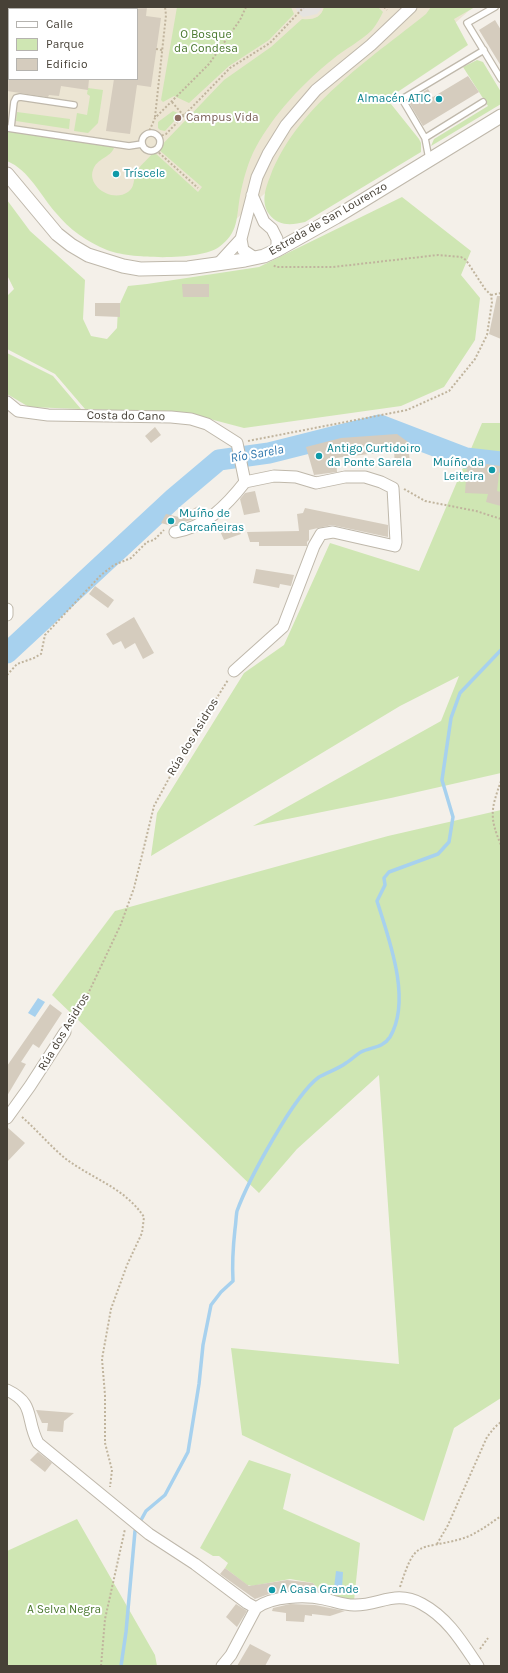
<!DOCTYPE html>
<meta charset="utf-8">
<style>
body{margin:0}
#map{position:relative;width:508px;height:1673px;overflow:hidden;background:#f4f0e9;font-family:Karla,sans-serif}
canvas{display:block}
.frame{position:absolute;inset:0;border:8px solid #474137;pointer-events:none}
.legend{position:absolute;left:8px;top:8px;width:130px;height:72px;box-sizing:border-box;background:#fff;border:1px solid #b5b3af;margin:0;padding:5px 7px;list-style:none;font-size:12px;color:#474137}
.legend li{display:flex;align-items:center;gap:8px;height:20px}
.legend b{width:20px;border:1px solid #b5b3af}
</style>
<div id="map">
<canvas width="508" height="1673"></canvas>
<div class="frame"></div>
<ul class="legend">
<li><b style="height:5px;background:#fff"></b>Calle</li>
<li><b style="height:11px;background:#cfe6b3"></b>Parque</li>
<li><b style="height:11px;background:#d5ccbe"></b>Edificio</li>
</ul>
</div>
<script>
const ctx = document.querySelector('canvas').getContext('2d');
ctx.lineJoin = 'round';
function fillPath(path, color) { ctx.fillStyle = color; ctx.fill(path, 'evenodd'); }
function strokePath(path, color, width, dash) { ctx.strokeStyle = color; ctx.lineWidth = width; ctx.lineCap = dash ? 'butt' : 'round'; ctx.setLineDash(dash || []); ctx.stroke(path); }
function drawText(font, color, halo, rows, align = 'center') {
  ctx.font = font + ' Karla,sans-serif'; ctx.lineWidth = 4; ctx.setLineDash([]); ctx.textBaseline = 'middle'; ctx.strokeStyle = halo; ctx.fillStyle = color; for (const [text, x, y, turn = 0] of rows) {
    ctx.save(); ctx.translate(x, y); ctx.rotate((+turn || 0) * Math.PI / 180); ctx.textAlign = isNaN(turn) ? turn : align; if (halo) ctx.strokeText(text, 0, 0); ctx.fillText(text, 0, 0); ctx.restore();
  }
}
const education = new Path2D(`
 M7 7H473L224 230 198 250 7 158ZM9 9H137V79H9Z`);
const green = new Path2D(`
 M177 7H291L294 14 269 40 229 66 189 103 174 96 163 102 161 100Z
 M324 7H356L355 8 378 7 383 12C380 18 376 25 372 30 361 41 345 49 333 59 303 83 274 114 256 147 248 161 243 181 240 196 236 219 239 232 219 247 201 261 128 259 107 250 87 242 69 229 56 213 41 196 29 170 7 161V131L111 146 114 148C110 158 97 158 93 170 87 186 112 203 128 192 135 187 133 180 136 173 139 166 149 158 154 152L198 192 202 187 158 149 224 80 271 47 302 19C313 20 321 18 324 7Z
 M431 7H475L454 19 468 45 387 99 419 139 421 143V152L305 222C292 225 279 227 269 214 261 203 265 189 270 177 296 107 370 59 426 14Z
 M477 60 483 62 501 92V104L431 146 434 139 488 106 463 67Z
 M88 88 103 90 98 123 88 133 74 131 77 113 87 115 90 96 87 94Z
 M173 111 178 113 176 119 165 131 160 130 158 128V122Z
 M17 112 70 119 69 129 16 121Z
 M402 197 471 251 461 275 480 298 475 340 444 387 401 406 244 428 187 413 85 409 55 374 7 349V296L14 289 7 275V200L30 231 85 280 83 319 91 336 107 339 117 328 118 308 128 286 147 284 259 267Z
 M7 353 53 376 81 409 29 407 7 394Z
 M482 423H501V773L391 798 253 826 441 721 459 676 400 706 151 856 157 813 244 673 284 645 330 543 419 571Z
 M501 810V1398L454 1428 424 1521 242 1435 231 1348 399 1364 379 1075 297 1149 259 1193 52 995 115 911 388 836Z
 M249 1460 291 1474 283 1509 360 1543 354 1601 324 1597 313 1583 290 1579 252 1586 247 1585 225 1568 228 1563 219 1556H213L200 1548Z
 M77 1519 155 1655 157 1666H7V1551Z`);
const parking = new Path2D(`
 M295 7H323L317 14 303 17 299 14Z`);
const water = new Path2D(`
 M38 998 45 1002 35 1017 28 1013Z
 M336 1571 343 1572 342 1589 338 1591 334 1588Z`);
const stream = new Path2D(`
 M121 1666 126 1632 135 1531 146 1511 165 1495 188 1452 199 1384 203 1345 211 1305 221 1292 233 1281C232 1263 233 1247 235 1229 236 1223 236 1216 237 1211 248 1181 294 1095 319 1077 328 1072 338 1069 346 1063 351 1060 356 1055 361 1052 371 1047 383 1048 390 1037 412 1000 389 939 377 901L385 885 384 878 389 872 438 854 449 842 453 817 442 780 451 718 460 693 501 650`);
const river = new Path2D(`
 M7 653 174 498 219 460 269 453 380 425 466 458 501 462`);
const building = new Path2D(`
 M137 7H147L146 16 161 18 151 87 137 85 130 134 106 131 114 79H137Z
 M495 20 501 30V66L479 30Z
 M468 76 479 92 423 126 408 101 428 89 433 97Z
 M7 79H89L88 90 61 86 59 96 49 95 48 97 7 91Z
 M182 284H209V297H183Z
 M497 296H501V339L489 334Z
 M95 303H120V317L95 316Z
 M155 427 161 435 151 443 145 436Z
 M397 434 408 442 410 464 395 465 394 451 336 458 337 472 314 475 306 447 341 438Z
 M486 464 500 466 497 491 501 492V506L486 502 488 494 465 493 467 465 486 466Z
 M255 491 260 512 244 515 240 499 245 493Z
 M198 506 203 514 194 519 172 526 161 523 166 514 179 517Z
 M305 508 388 525V537L332 525 309 530V540L307 542V546H259V542H250L247 532 299 531 297 514 303 513Z
 M236 525 241 534 224 540 220 531Z
 M256 569 294 575 291 586 280 584 279 588 253 583Z
 M95 586 114 600 108 608 89 594Z
 M134 617 154 653 143 659 135 643 125 649 121 641 113 645 106 634Z
 M50 1004 62 1013 39 1048 33 1044 21 1062 26 1064 7 1096V1066Z
 M7 1127 25 1143 7 1162Z
 M36 1410 49 1411 74 1413 64 1421 63 1432 47 1431 48 1423H42Z
 M38 1452 52 1463 45 1472 30 1460Z
 M225 1568 249 1586 287 1580 313 1583 320 1591H288L269 1594 255 1599 220 1574Z
 M236 1604 247 1611 237 1627 226 1617Z
 M290 1604 315 1605 345 1611 330 1616 312 1614V1616L305 1615 304 1622 286 1621V1613L272 1611 273 1608Z
 M250 1644 271 1655 265 1666H237Z`);
const path = new Path2D(`
 M384 7 387 10
 M156 49 162 50
 M172 102 184 116
 M155 117 166 15 165 7
 M148 134 155 118 209 64 240 20 246 7
 M158 137 166 134 230 68 270 43 304 7
 M156 150 198 188
 M491 295 501 293
 M248 441 407 410 449 391 475 359 487 335 492 302 491 295 485 289 466 260 461 257 438 255 333 267H276L273 265
 M404 489 425 501 476 511 501 519
 M7 675 17 664 34 658 41 654 45 635 101 575 114 565 131 558 147 542 154 540 164 530
 M501 781C491 809 489 817 501 845
 M71 1022 87 996 121 924 134 888 154 806 186 747 228 680
 M22 1117C37 1130 51 1147 66 1159 93 1179 125 1188 144 1217L142 1233 127 1265 111 1309 102 1359 105 1395V1443L112 1470 110 1487
 M437 1544 448 1525 487 1437 495 1427 501 1422
 M400 1587C416 1538 417 1551 461 1539 475 1535 488 1525 501 1516
 M480 1649 488 1638
 M101 1666 105 1619 125 1529`);
const service = new Path2D(`
 M495 7 467 23 501 79
 M7 128 129 146 142 144
 M11 128 14 102 16 98 20 97 74 105
 M142 142a9 9 0 1 1 18 0a9 9 0 1 1-18 0Z
 M425 138 402 99 484 50
 M429 159 425 138 483 102`);
const minor = new Path2D(`
 M252 195 264 222 272 229 277 239V250
 M241 239 243 250 255 258
 M219 263 241 239 257 177 268 154 286 125 316 90 371 45 411 7
 M7 402 18 411 48 415 171 417 191 419 207 424 237 443 245 482
 M175 532C206 527 227 505 245 482L274 476 296 477 316 483 345 477H365L381 482 393 488 396 542 395 546 333 532 321 534 314 546 283 627 234 671
 M7 609V615
 M7 1118 30 1086 65 1032
 M7 1390C36 1404 25 1418 38 1443L149 1534 195 1564 247 1603 256 1608
 M222 1666 231 1655 256 1608C272 1596 305 1595 324 1599 334 1601 344 1605 354 1605 379 1606 395 1589 422 1604 448 1618 462 1642 478 1666`);
const tertiary = new Path2D(`
 M7 174 57 234 71 245 88 255 123 266 140 269 188 268 245 260 264 256 277 250 336 217 501 116`);
const markers = [
 [439,99,4,"#0f9aa8"],
 [178,118,4,"#8d6e63"],
 [116,174,4,"#0f9aa8"],
 [319,456,4,"#0f9aa8"],
 [492,470,4,"#0f9aa8"],
 [171,521,4,"#0f9aa8"],
 [272,1590,4,"#0f9aa8"]
];
const parkNames = [
 ["O Bosque",206,35],
 ["da Condesa",206,49],
 ["A Selva Negra",64,1610]
];
const cultureNames = [
 ["Almacén ATIC",431,99,"right"],
 ["Tríscele",124,174],
 ["Antigo Curtidoiro",327,449],
 ["da Ponte Sarela",327,463],
 ["Muíño da",484,463,"right"],
 ["Leiteira",484,477,"right"],
 ["Muíño de",179,514],
 ["Carcañeiras",179,528],
 ["A Casa Grande",280,1590]
];
const educationNames = [
 ["Campus Vida",186,118]
];
const streetNames = [
 ["Estrada de San Lourenzo",328,219,-30],
 ["Costa do Cano",126,416,1],
 ["Rúa dos Asidros",193,737,-59],
 ["Rúa dos Asidros",64,1032,-59]
];
const waterNames = [
 ["Río Sarela",257,454,-10]
];
fillPath(education, '#ece5d3');
fillPath(green, '#cfe6b3');
fillPath(parking, '#e5e3e0');
fillPath(water, '#a7d1ee');
strokePath(stream, '#a7d1ee', 3.5);
strokePath(river, '#a7d1ee', 21);
fillPath(building, '#d5ccbe');
strokePath(service, '#bfb8ab', 8);
strokePath(minor, '#bfb8ab', 13);
strokePath(tertiary, '#bfb8ab', 15);
strokePath(path, '#c0b49d', 2, [2, 2]);
strokePath(service, '#fff', 5.5);
strokePath(minor, '#fff', 11);
strokePath(tertiary, '#fff', 13);
for (const [x, y, r, color] of markers) { const dot = new Path2D(); dot.arc(x, y, r, 0, 2 * Math.PI); ctx.fillStyle = color; ctx.fill(dot); strokePath(dot, '#fff', 1.5); }
drawText('12px', '#48772c', '#fff', parkNames);
drawText('12px', '#0d838f', '#fff', cultureNames, 'left');
drawText('12px', '#785e54', '#fff', educationNames, 'left');
drawText('12px', '#474137', '#fff', streetNames);
drawText('italic 13px', '#347aaf', '#fff', waterNames);
</script>
